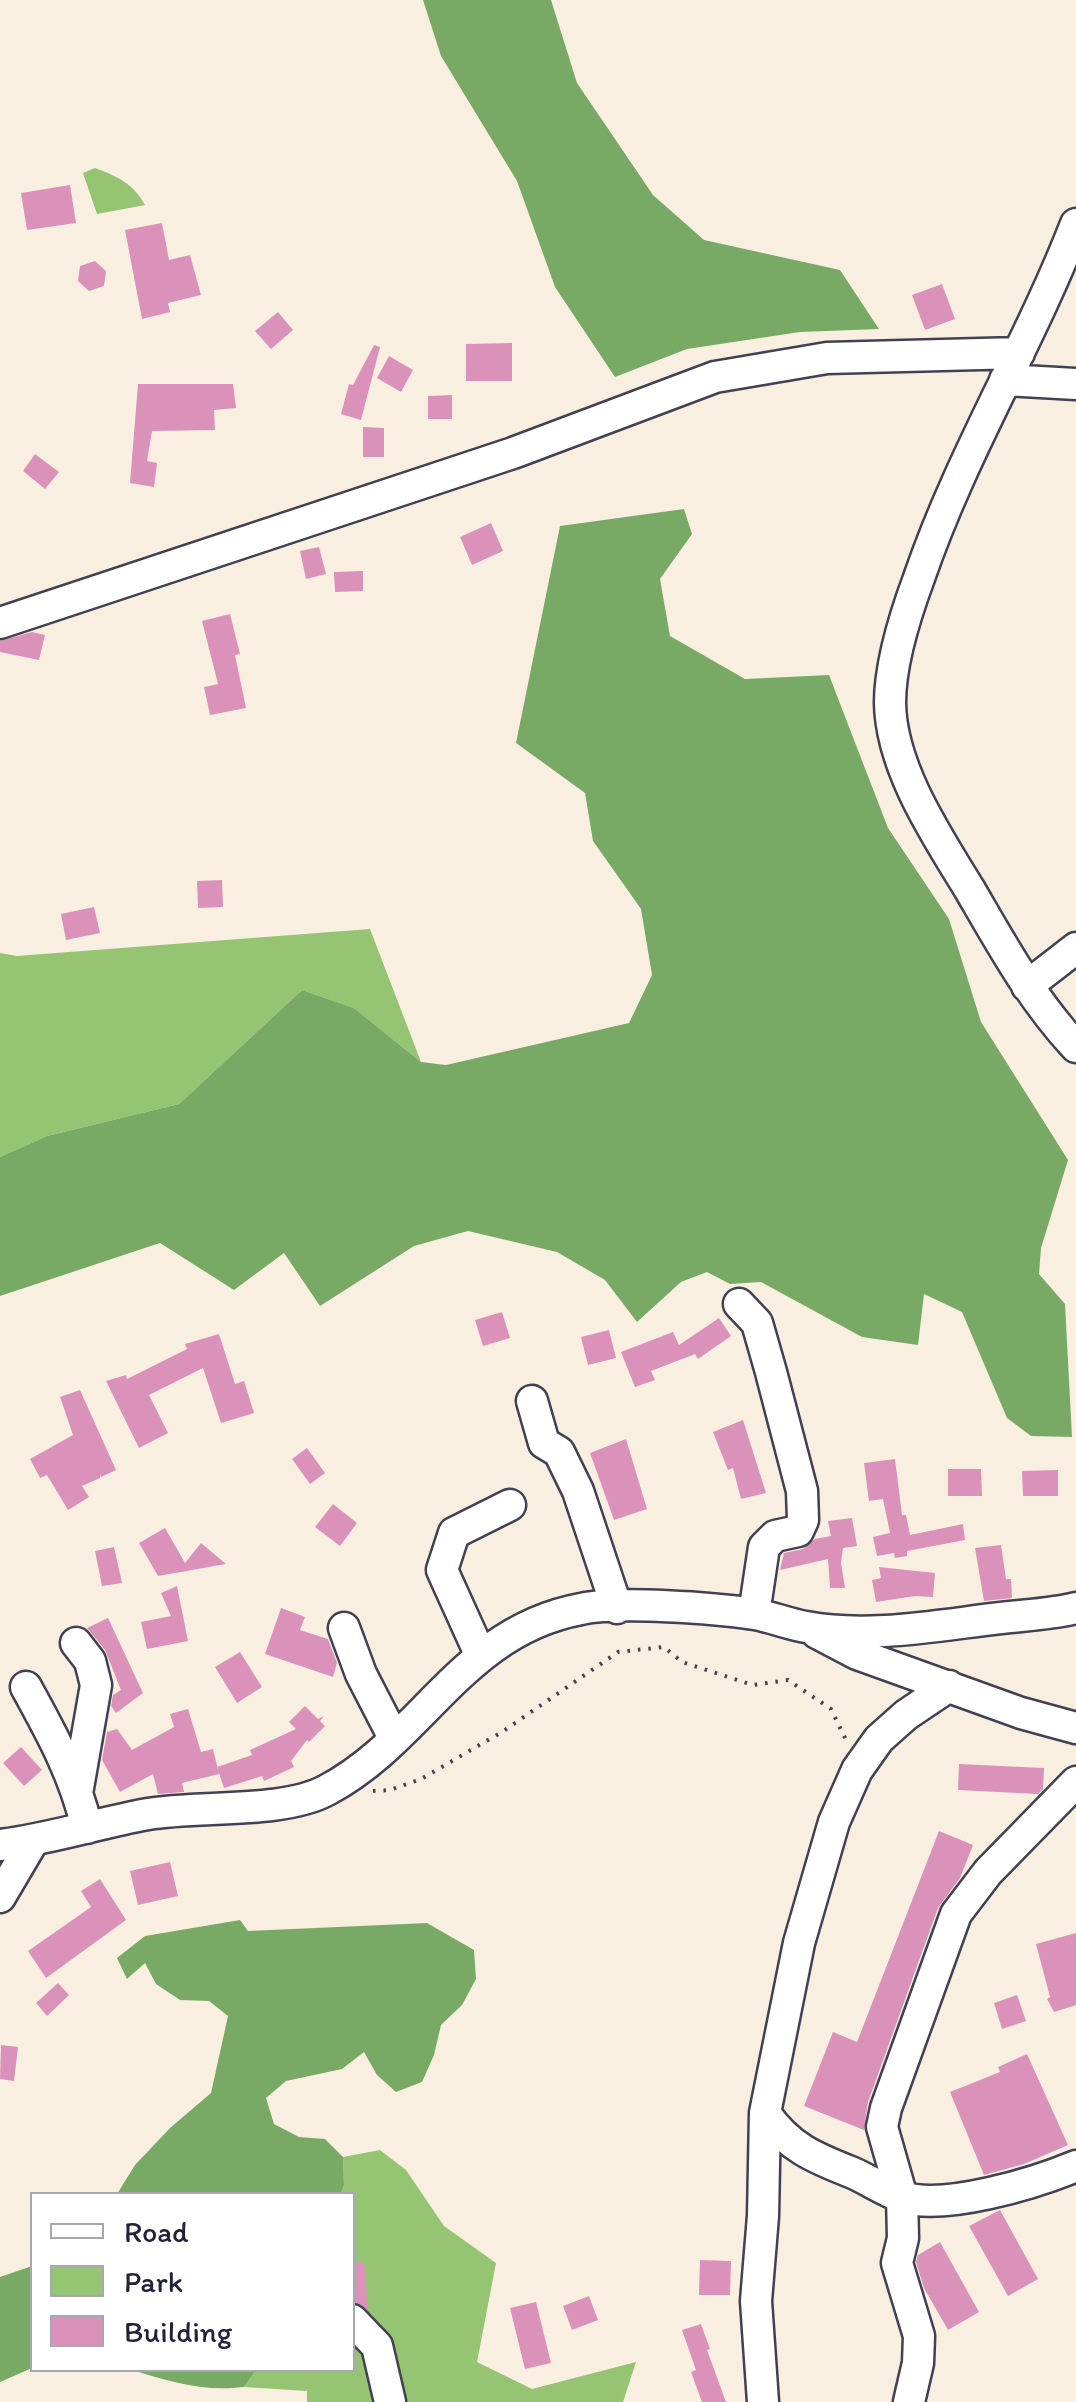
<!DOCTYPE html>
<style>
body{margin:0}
#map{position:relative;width:1076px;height:2402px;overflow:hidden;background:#f9efe1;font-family:Itim,sans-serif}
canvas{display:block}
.legend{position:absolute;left:30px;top:2192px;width:325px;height:180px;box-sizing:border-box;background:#fff;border:2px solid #a7a7b1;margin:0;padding:12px 18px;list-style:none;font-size:30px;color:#22223b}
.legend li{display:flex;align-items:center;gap:20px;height:50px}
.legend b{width:50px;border:2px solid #a7a7b1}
</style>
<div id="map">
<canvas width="1076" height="2402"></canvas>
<ul class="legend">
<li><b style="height:12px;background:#fff"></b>Road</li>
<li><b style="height:28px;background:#95c473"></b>Park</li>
<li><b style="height:28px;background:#db92ba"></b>Building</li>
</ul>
</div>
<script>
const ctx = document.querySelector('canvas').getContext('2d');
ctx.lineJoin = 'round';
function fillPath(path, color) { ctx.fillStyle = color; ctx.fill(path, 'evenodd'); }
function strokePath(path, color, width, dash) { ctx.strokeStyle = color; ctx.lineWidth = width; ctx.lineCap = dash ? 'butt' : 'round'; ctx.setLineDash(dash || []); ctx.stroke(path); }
const green = new Path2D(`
 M95 168C117 176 134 184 145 205L97 214 83 173Z
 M370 929 421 1062 354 1008 302 990 179 1104 47 1136 0 1157V953L17 956Z
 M380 2150 406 2170 444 2226 496 2263 477 2362 532 2389 636 2362 623 2402H307V2391L244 2387 256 2370H352V2194H341L344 2185 343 2157Z`);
const forest = new Path2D(`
 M423 0H551L577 83 653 195 704 240 840 270 879 329 800 332 687 349 615 377 555 287 517 181 441 56Z
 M684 509 692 534 660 579 670 636 745 679 829 675 888 828 949 919 981 1022 1068 1160 1041 1248 1039 1274 1065 1304 1072 1437 1031 1436 1007 1418 962 1312 924 1294 918 1345 862 1337 761 1282 730 1284 707 1272 681 1282 637 1322 605 1280 557 1252 468 1231 414 1246 320 1306 284 1253 234 1290 160 1243 0 1296V1157L47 1136 179 1104 302 990 354 1008 421 1062 446 1065 629 1023 652 975 641 909 593 841 585 793 516 743 560 526Z
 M240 1920 248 1931 427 1923 474 1950 476 1979 462 2005 441 2025 434 2055 422 2082 396 2092 377 2075 364 2052 342 2069 286 2081 266 2098 274 2124 299 2137 325 2139 343 2157 344 2185 341 2194H117L135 2165 170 2128 211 2093 228 2016 209 2001 180 2000 156 1984 145 1963 127 1979 117 1958 145 1936Z
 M32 2266V2368L0 2382V2277Z
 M132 2370H256L244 2387C203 2392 171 2382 132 2370Z`);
const building = new Path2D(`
 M70 185 76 223 27 230 21 193Z
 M162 223 169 260 190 255 201 295 168 303 170 312 142 319 125 230Z
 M95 261 106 271 104 286 89 291 78 281 80 266Z
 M942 284 955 319 925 330 912 295Z
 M278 312 293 330 271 349 255 331Z
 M512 343V381H466V344Z
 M374 345 380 347 361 420 341 414 349 384 353 385Z
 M389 356 413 370 401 392 377 378Z
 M138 384H233L236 408 214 410 215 430 152 431 147 461 157 463 154 487 130 483Z
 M452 395V419H428V396Z
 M363 427 384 428V457H363Z
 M35 454 59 472 45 489 23 471Z
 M491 523 503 551 472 565 460 537Z
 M319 547 326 574 306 579 300 551Z
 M363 571V591L335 592 334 572Z
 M230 614 240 654 235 655 246 708 210 715 204 687 218 684 202 621Z
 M32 632 45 635 39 660 0 652V641Z
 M222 880 223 907 198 908 197 881Z
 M94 907 100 933 66 940 61 914Z
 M502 1312 510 1338 483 1346 475 1320Z
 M719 1318 731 1336 698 1359 695 1354 651 1371 655 1380 635 1387 621 1352 673 1332 679 1345Z
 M609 1330 616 1358 588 1365 581 1337Z
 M219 1334 235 1384 244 1381 254 1413 221 1423 203 1368 149 1395 168 1433 139 1448 106 1381 126 1375 127 1379 187 1349 185 1344Z
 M80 1390 116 1470 101 1477 100 1475V1478L82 1486 89 1497 68 1510 47 1475 40 1478 30 1459 73 1435 60 1397Z
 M743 1420 766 1493 741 1499 733 1468 728 1470 713 1432Z
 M626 1439 647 1509 614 1520 590 1453Z
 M307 1448 325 1473 310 1484 292 1459Z
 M895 1459 902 1515H906L910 1535 963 1524 965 1540 907 1551V1556L895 1558 894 1553 877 1556 873 1537 890 1533 883 1499 869 1501 864 1463Z
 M948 1469H981L982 1496H948Z
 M1058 1470V1496H1023L1022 1471Z
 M333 1504 357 1523 340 1546 315 1527Z
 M852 1518 857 1546 843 1548 841 1563 845 1588H830L828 1559 780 1570 784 1553 803 1549 815 1539 831 1536 828 1521Z
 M165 1528 185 1563 201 1543 226 1564 158 1576 139 1543Z
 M1001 1545 1006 1579H1011L1012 1598 984 1601 975 1548Z
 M114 1547 122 1583 102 1586 95 1551Z
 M879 1567 935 1573 933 1597 915 1596 876 1602 872 1580 881 1578Z
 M177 1586 188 1641 147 1649 141 1622 171 1616 161 1593Z
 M281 1608 305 1617 300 1630 328 1639 337 1663 333 1677 265 1654Z
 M108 1618 143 1693 116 1713 111 1706 113 1695 121 1690 105 1650 87 1628Z
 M240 1652 262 1687 237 1703 215 1667Z
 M305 1706 318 1719 324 1716 320 1721 325 1726 309 1742 307 1740 291 1761 294 1767 264 1781 262 1776 224 1788 217 1767 252 1755 250 1750 296 1729 289 1722Z
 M188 1709 201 1752 213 1749 219 1774 182 1783 184 1792 158 1794 153 1774 120 1792 102 1760 107 1732 117 1729 132 1750 174 1727 170 1714Z
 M21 1747 42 1770 24 1786 3 1763Z
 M959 1764 1044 1768 1043 1789 1038 1794 958 1790Z
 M939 1831 973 1845 960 1878 938 1908 868 2102 864 2130 804 2106 833 2032 857 2042Z
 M170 1862 178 1896 138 1905 130 1871Z
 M100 1879 126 1920 46 1978 28 1951 91 1907 81 1891Z
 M1076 1933V2005L1054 2012 1047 1999 1050 1997 1036 1944Z
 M58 1983 69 1995 47 2016 36 2003Z
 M1017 1995 1026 2021 1002 2029 994 2003Z
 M1 2045 18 2047 14 2081 0 2079Z
 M1027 2054 1068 2145 1024 2164 984 2175 950 2092 1000 2072 998 2067Z
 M1000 2210 1038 2279 1008 2296 969 2226Z
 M940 2242 979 2312 948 2330 924 2288 916 2262 918 2255Z
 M700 2260 731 2261 730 2295H699Z
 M364 2262 368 2310 352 2302V2263Z
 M589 2296 598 2320 572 2330 563 2306Z
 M536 2302 551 2363 525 2369 510 2308Z
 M701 2324 710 2349 707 2350 726 2402H702L691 2372 696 2370 682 2330Z`);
const path = new Path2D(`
 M373 1791 390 1790 421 1779 502 1732 618 1652 664 1647 682 1662 753 1685 788 1680 831 1709 846 1740`);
const minor = new Path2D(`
 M1076 224C1029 345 961 455 919 578 906 613 890 665 890 703 891 768 937 836 970 890 1002 945 1032 1000 1076 1047
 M1005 380 1076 384
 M0 623 513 453 715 377 827 358 1019 353
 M1027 986 1076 948
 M739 1304 757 1323 771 1372 802 1491 803 1520 798 1531 775 1536 764 1547 754 1614
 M532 1401 544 1443 559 1452 578 1491 617 1608
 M344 1628 361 1674 394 1738
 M817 1633 857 1654 1021 1713 1076 1728
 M76 1643 90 1661 96 1685 78 1788
 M480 1654 442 1570 454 1533 510 1505
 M26 1687C52 1734 75 1776 87 1828
 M0 1845C50 1839 98 1823 148 1814 199 1805 283 1814 327 1790 423 1739 462 1631 581 1609 619 1601 714 1608 754 1614 772 1617 788 1624 806 1627 868 1639 939 1625 1001 1618 1026 1615 1052 1614 1076 1608
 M0 1897 33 1841
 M765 2113C789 2148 815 2158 853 2173 869 2180 885 2191 902 2197 944 2211 1035 2183 1076 2166
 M352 2320 377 2346 390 2402
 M763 2402 756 2301 763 2216 765 2113 799 1943 834 1822 857 1770 879 1739 906 1715 949 1686
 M909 2402 918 2363 919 2336 897 2263 903 2238 902 2197 882 2127 886 2108 956 1914 988 1872 1076 1782`);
fillPath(green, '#95c473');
fillPath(forest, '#78aa65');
fillPath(building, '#db92ba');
strokePath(minor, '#424154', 35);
strokePath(path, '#424154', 4, [2.5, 8]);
strokePath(minor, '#fff', 30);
</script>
